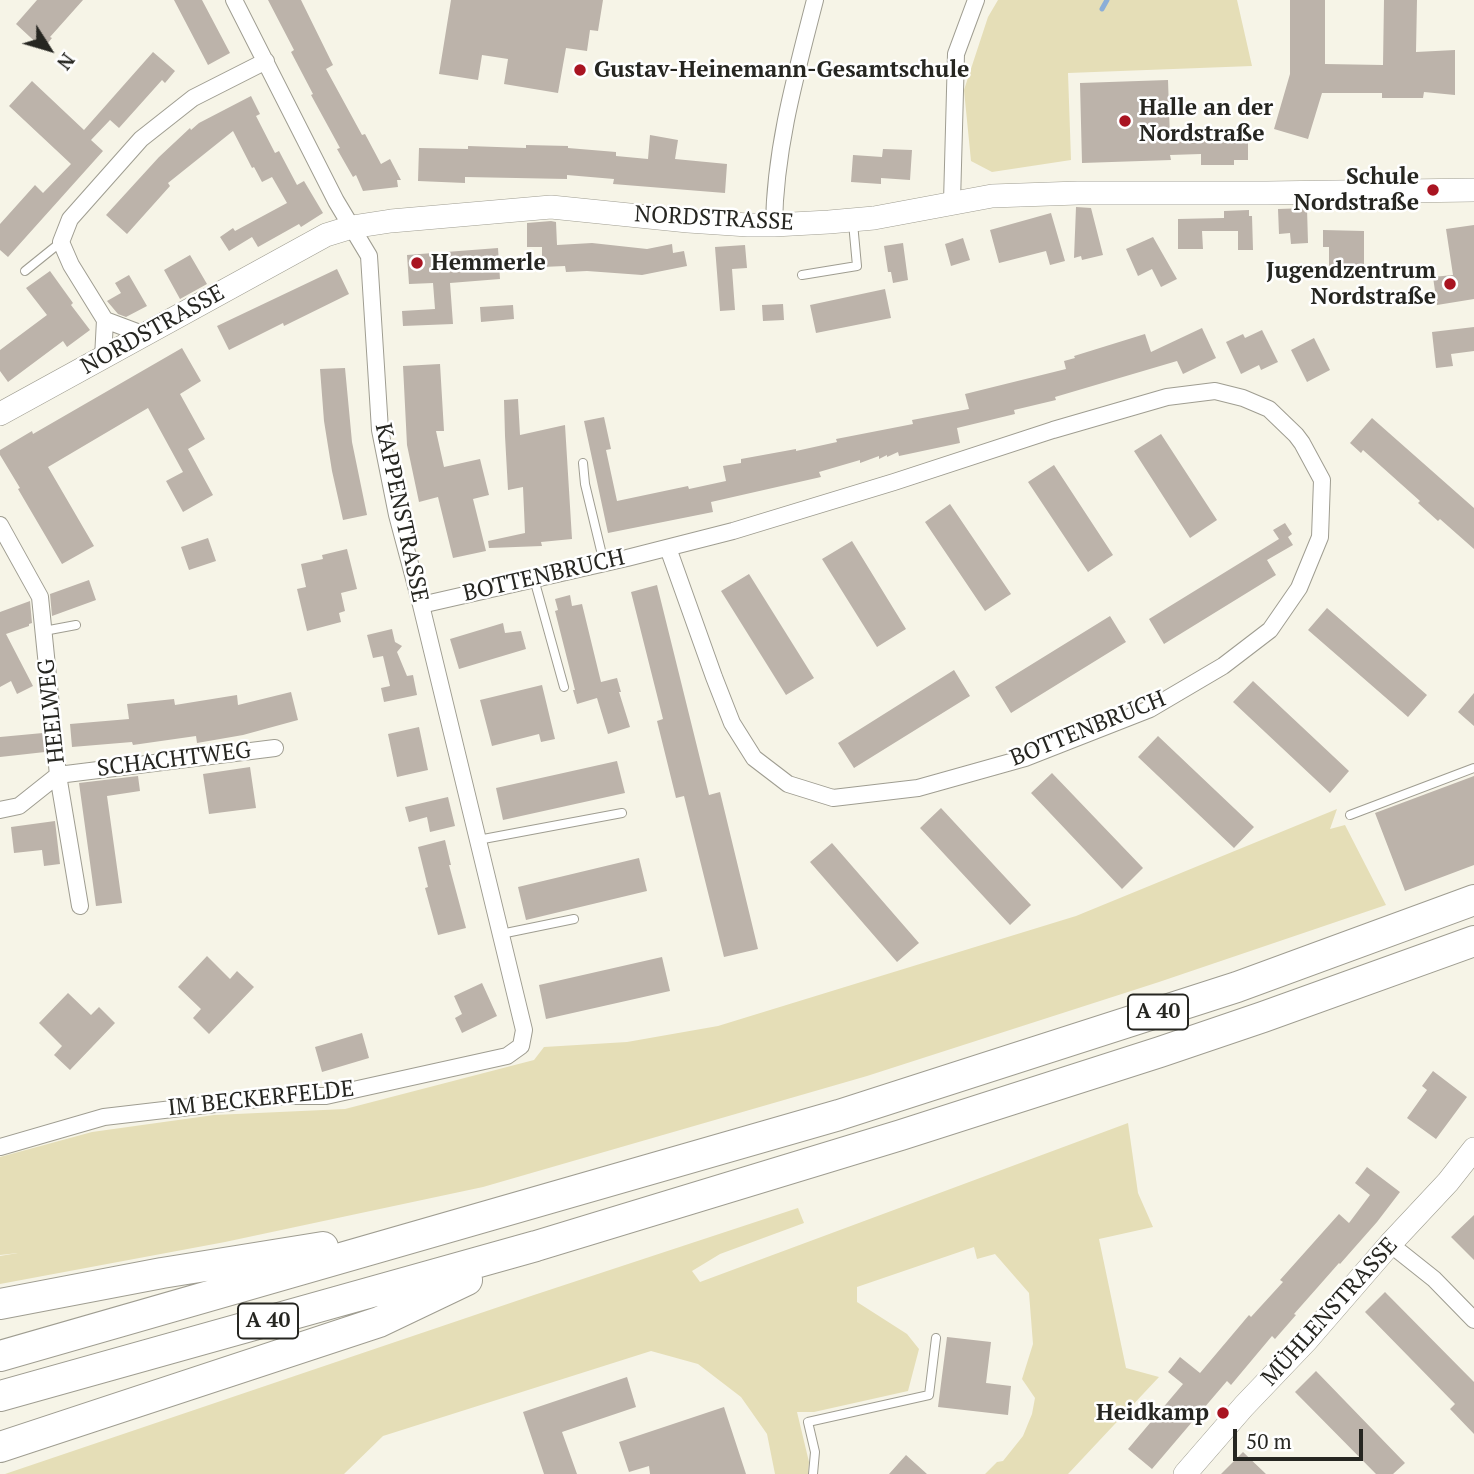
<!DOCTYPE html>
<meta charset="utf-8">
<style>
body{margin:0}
#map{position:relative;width:1474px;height:1474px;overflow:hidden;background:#f6f4e7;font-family:"PT Serif",serif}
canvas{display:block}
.north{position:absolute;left:14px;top:14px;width:70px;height:70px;-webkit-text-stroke:5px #fff;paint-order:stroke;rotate:127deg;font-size:19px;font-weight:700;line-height:28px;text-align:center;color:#262621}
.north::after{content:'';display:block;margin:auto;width:24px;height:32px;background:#262621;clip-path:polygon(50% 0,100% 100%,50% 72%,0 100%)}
.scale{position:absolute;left:1233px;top:1429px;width:130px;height:32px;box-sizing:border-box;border:4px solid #262621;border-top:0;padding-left:9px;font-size:21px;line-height:24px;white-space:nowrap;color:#262621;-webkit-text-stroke:5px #fff;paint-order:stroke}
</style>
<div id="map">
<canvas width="1474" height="1474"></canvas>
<div class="north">N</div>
<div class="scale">50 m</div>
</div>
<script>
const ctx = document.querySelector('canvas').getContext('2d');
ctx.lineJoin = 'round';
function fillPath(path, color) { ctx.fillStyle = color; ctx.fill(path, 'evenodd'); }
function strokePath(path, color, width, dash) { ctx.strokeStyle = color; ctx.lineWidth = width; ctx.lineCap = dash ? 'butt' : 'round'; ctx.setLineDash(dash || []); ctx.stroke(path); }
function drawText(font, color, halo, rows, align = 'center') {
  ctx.font = font + ' "PT Serif",serif'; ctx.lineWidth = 5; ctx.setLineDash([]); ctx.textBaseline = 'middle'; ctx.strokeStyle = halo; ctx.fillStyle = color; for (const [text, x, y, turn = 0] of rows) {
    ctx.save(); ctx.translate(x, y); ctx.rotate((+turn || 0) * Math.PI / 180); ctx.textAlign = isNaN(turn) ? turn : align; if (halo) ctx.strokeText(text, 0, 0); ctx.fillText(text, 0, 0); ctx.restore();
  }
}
const green = new Path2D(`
 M998 0H1237L1252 66 1068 73 1071 160 992 172 971 161 964 90 988 17Z
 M1337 809 1330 829 1345 825 1386 905 1159 982 867 1076 483 1187 225 1242 0 1284V1256L18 1253 0 1255V1157L92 1132 214 1115 345 1109 534 1060 544 1047 627 1042 718 1026 1076 916Z
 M1128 1123 1138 1193 1153 1227 1099 1239 1126 1368 1159 1377 1068 1474H985L997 1462 1003 1461 1023 1436 1032 1414 1035 1398 1022 1379 1033 1344 1029 1293 995 1254 977 1259 974 1247 857 1287V1302L907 1334 919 1349 908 1391 814 1412H797L809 1462 808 1474H775L767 1434 741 1397 698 1364 651 1351 383 1436 344 1474H5L534 1295 798 1208 804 1223 720 1254 692 1271 700 1282Z`);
const stream = new Path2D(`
 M1102 9 1107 0`);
const building = new Path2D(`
 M37 0H83L50 37 52 38 43 49 16 24Z
 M174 0H202L230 53 208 65Z
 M268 0H301L333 65 326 69 362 135 365 134 381 164 390 159 401 180H397L398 187 363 191 356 175 353 177 337 149 340 148 311 95 313 94 291 52 294 50Z
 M451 0H603L598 31 590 30 587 51 566 48 558 93 504 84 508 59 482 55 478 80 439 74Z
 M1290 0H1325V64L1383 65 1384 0H1417L1416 52 1455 50V95L1424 92 1423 98H1382V93H1322L1308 139 1274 129 1290 74Z
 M153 52 175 71 165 83 162 80 119 128 110 120 91 140 103 151 8 257 0 250V224L35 185 43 193 71 164 9 106 32 81 84 130Z
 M1168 80 1170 139 1234 138V134H1248V160H1234V165H1201V154L1170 155 1171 160 1082 163 1080 83Z
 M251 96 260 114 256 116 275 153 279 151 297 185 304 181 323 213 301 227 299 224 258 247 252 237 229 251 220 237 233 228 235 231 287 203 272 177 262 182 254 167 252 168 233 131 168 183 170 186 127 234 106 215 159 157 190 128 191 130 199 123Z
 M650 135 678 140 675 159 727 164 725 193 613 184 614 179 567 175V179L465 177V183L418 181 419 148 468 149V146L526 148V145L568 146V148L616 152V156L648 159Z
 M883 149 912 150 910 180 881 178V184L851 182 853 155 882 157Z
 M1076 207 1091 208 1103 255 1082 260 1081 256 1074 258Z
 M1307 208 1308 243 1291 244 1290 233 1279 234 1278 209Z
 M1249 210V216H1252L1253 250H1238V231H1202L1203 249H1178V219L1224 218V211Z
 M1051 213 1065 261 1050 265 1046 251 999 263 990 230Z
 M551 221 556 222 557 245 592 243 647 249 672 244 673 253 684 251 687 266 642 275 587 271 566 272 565 266 542 267V247H527V223Z
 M1474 225V299L1437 305 1433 277 1453 275 1446 229Z
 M1323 230 1364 231V268L1329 267V247H1323Z
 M1153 237 1177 279 1161 287 1152 269 1138 276 1126 249Z
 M963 238 970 260 951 266 945 244Z
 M903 243 908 280 893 283 891 272H888L884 246Z
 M745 245 747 268 732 269 735 310 720 311 715 247Z
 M498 248 500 279 450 283 453 324 403 326 402 311 435 309 433 283 409 284 407 255Z
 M190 255 207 284 180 299 164 270Z
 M337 269 349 294 284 326 283 323 229 350 217 326Z
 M50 271 73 303 71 305 90 330 67 347 63 341 8 382 0 371V350L47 315 26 288Z
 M129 275 147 306 126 317 118 314 107 301 121 293 115 283Z
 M885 289 891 318 816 333 810 305Z
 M783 304 784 320 763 321 762 305Z
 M513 305 514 319 481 322 480 307Z
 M1474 327V351L1451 354 1453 366 1436 368 1432 332Z
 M1202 328 1216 358 1183 374 1177 361 1055 397 1056 400 1014 410 1015 414 957 428 960 443 899 456 898 452 887 457V455L879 459V456L860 463V460L819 472 821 477 711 502 713 512 608 533 584 421 604 417 611 449 606 450 617 501 688 486 689 489 726 481 723 466 741 463V459L796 449V451L837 442 836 439 913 424 912 420 969 409 965 394 1066 369 1064 361 1075 358 1074 356 1145 334 1151 352Z
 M1262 330 1278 362 1261 370 1259 365 1241 374 1226 342 1243 334 1245 338Z
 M1314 338 1330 370 1307 382 1291 350Z
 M182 348 201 381 180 394 205 439 188 449 213 495 183 512 166 481 183 472 148 408 48 467 94 546 62 564 18 489 20 488 0 455V450L32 431 33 434Z
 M440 364 444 431H436L444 467 480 459 489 495 473 499 486 551 453 558 438 497 419 502 407 445 403 366Z
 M345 368 352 442 367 515 343 520 332 471 324 421 320 369Z
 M518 399 520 435 565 425 572 539 541 542 542 546 489 548 488 541 525 533 523 487 508 490 505 436 504 400Z
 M1372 418 1474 508V549L1440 519 1438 521 1418 503 1420 501 1363 450 1361 453 1350 443Z
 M1161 434 1217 520 1190 538 1134 451Z
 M1054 465 1113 555 1088 572 1028 482Z
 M950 504 1011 594 985 611 925 522Z
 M1285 523 1292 534 1288 537 1293 545 1267 560 1276 575 1164 644 1149 619 1279 539 1273 530Z
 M208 538 216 561 189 570 181 547Z
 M852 541 906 629 877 647 822 559Z
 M347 549 357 589 341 593 345 611 339 613 341 622 307 631 297 589 306 587 301 564 323 559 322 555Z
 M749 574 814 678 786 695 721 591Z
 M89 580 96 600 52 616 50 594Z
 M657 585 709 795 720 792 758 949 724 957 684 796 676 798 657 721 663 719 631 592Z
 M570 595 572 606 582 604 601 682 617 678 621 692H619L630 727 608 734 597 698 577 704 573 690H575L555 611 558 610 555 599Z
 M30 601 32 623 29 624V626L6 634 33 686 17 694 11 681 0 687V612Z
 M1327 608 1427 695 1408 717 1308 630Z
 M1110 616 1126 642 1011 713 995 687Z
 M503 623 505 633 521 631 526 649 459 669 450 639Z
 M392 629 395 642 402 646 397 652 407 676 413 675 417 695 384 702 381 688 390 686 383 656 373 658 367 635Z
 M954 670 970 696 854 768 838 743Z
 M1253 681 1349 771 1330 793 1233 702Z
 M542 685 555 739 541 742 539 734 492 746 480 700Z
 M291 692 298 720 243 735 197 743 196 736 133 745 132 742 72 747 70 724 129 719 127 704 174 699 175 705 237 695 238 705Z
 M1474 693V726L1458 712Z
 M419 727 428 770 397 777 388 734Z
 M43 733 45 752 0 757V737Z
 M1158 736 1254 827 1234 848 1138 757Z
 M617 761 625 793 503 820 496 788Z
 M250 767 256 808 209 814 203 774Z
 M1052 773 1143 868 1122 889 1031 793Z
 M138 776 140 791 107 796 122 903 96 906 79 783Z
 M1474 776V865L1405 891 1375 813Z
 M448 797 455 826 430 832 427 817 409 822 405 807Z
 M941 808 1031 905 1010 925 920 828Z
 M55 821 60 864 44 866 42 850 14 853 11 827Z
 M445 840 451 865H449L466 928 438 935 425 888 428 887 418 847Z
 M832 843 919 943 897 962 810 862Z
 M639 858 647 891 526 920 518 887Z
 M207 956 230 979 237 971 254 987 209 1034 193 1018 201 1009 178 987Z
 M662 957 670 991 546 1019 539 985Z
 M482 983 497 1016 462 1033 455 1018 462 1014 454 996Z
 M68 993 91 1015 99 1007 115 1023 70 1070 54 1055 62 1046 39 1023Z
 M362 1033 369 1058 322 1072 315 1047Z
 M1433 1071 1467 1097 1436 1139 1407 1118 1427 1090 1422 1086Z
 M1367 1167 1400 1192 1377 1222 1340 1264 1339 1263 1317 1288 1294 1314 1296 1315 1275 1339 1272 1336 1231 1385 1227 1381 1152 1469 1128 1449 1183 1384 1168 1372 1180 1357 1200 1373 1249 1315 1251 1317 1283 1282 1280 1280 1339 1214 1349 1223 1370 1195 1355 1183Z
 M1474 1215V1260L1451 1237Z
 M1385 1292 1474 1382V1434L1450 1409 1455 1404 1365 1312Z
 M947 1337 991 1342 986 1383 1011 1386 1008 1415 938 1407Z
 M1316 1371 1405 1463 1393 1474H1376L1295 1392Z
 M627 1377 636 1407 562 1432 577 1474H544L523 1412Z
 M724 1407 746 1474H650L649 1466 629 1472 619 1442Z
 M1243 1452 1266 1474H1221Z
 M906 1455 927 1474H889Z`);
const lane = new Path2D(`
 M25 271 61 242
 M802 275 857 266 853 223
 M583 463 585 484 604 563
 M534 579 564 687
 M44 631 76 625
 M1350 815 1474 768
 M478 840 622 813
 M501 934 574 919
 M813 1474 815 1452 808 1422 929 1395 936 1338`);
const street = new Path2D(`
 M952 202 956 54 976 0
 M774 225C775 148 796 74 815 0
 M105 320 145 335
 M103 358 105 320 71 265 61 242 70 219 141 139 193 98 266 61
 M0 525 40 597 58 775 80 906
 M421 605 627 558 733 531 894 482 1053 430 1167 397 1215 391 1243 398 1269 409 1296 435 1302 443 1322 480 1320 537 1299 588 1270 630 1223 666 1150 709 1025 758 918 788 833 798 788 784 754 758 732 723 714 677 668 548
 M0 810 19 806 58 775 275 748
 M0 1147 104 1117 284 1096H326L507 1056 521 1046 524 1030 421 605 397 515 380 430 369 256 336 201 234 0
 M1390 1244 1434 1279 1474 1320`);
const secondary = new Path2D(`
 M0 414 326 235 352 227 391 221 551 207 688 221 748 225H774L829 222 874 218 992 196 1078 193H1267L1474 190
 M1185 1474 1244 1406 1307 1340 1390 1244 1448 1182 1474 1149`);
const highway = new Path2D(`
 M0 1304 162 1273 323 1247
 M0 1356 839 1115 1237 987 1474 900
 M0 1396 536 1246 901 1135 1160 1052 1263 1017 1474 941
 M0 1447 379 1322 467 1280`);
const markers = [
 [580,70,7,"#a91421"],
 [1125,121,7,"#a91421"],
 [1433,190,7,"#a91421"],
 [417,263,7,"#a91421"],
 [1450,284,7,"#a91421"],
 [1223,1413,7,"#a91421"]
];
const shields = [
 [1158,1012,60],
 [268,1321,60]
];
const shieldNames = [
 ["A 40",1158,1012],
 ["A 40",268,1321]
];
const poiNames = [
 ["Gustav-Heinemann-Gesamtschule",594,70],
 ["Halle an der",1139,108],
 ["Nordstraße",1139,134],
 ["Schule",1419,177,"right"],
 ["Nordstraße",1419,203,"right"],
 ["Hemmerle",431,263],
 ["Jugendzentrum",1436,271,"right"],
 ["Nordstraße",1436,297,"right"],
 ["Heidkamp",1209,1413,"right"]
];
const streetNames = [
 ["NORDSTRASSE",714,219,3],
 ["NORDSTRASSE",153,330,-29],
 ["KAPPENSTRASSE",401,513,78],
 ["BOTTENBRUCH",544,576,-13],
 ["HEELWEG",52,711,-96],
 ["BOTTENBRUCH",1088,729,-22],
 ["SCHACHTWEG",174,760,-7],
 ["IM BECKERFELDE",261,1099,-6],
 ["MÜHLENSTRASSE",1330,1312,-48]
];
fillPath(green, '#e5deb7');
strokePath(stream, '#8baed7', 5);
fillPath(building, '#bcb3aa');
strokePath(lane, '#9f9d91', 10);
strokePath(street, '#9f9d91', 18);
strokePath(secondary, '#9f9d91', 24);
strokePath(highway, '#9f9d91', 32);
strokePath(lane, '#fff', 8);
strokePath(street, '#fff', 16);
strokePath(secondary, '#fff', 23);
strokePath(highway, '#fff', 30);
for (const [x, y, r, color] of markers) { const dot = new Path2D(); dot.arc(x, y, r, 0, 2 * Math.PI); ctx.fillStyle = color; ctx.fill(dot); strokePath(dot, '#fff', 2.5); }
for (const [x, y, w] of shields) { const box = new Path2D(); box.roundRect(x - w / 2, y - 17.5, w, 35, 5); ctx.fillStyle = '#fff'; ctx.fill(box); strokePath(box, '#262621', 2); }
drawText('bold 21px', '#262621', null, shieldNames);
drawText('bold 23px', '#262621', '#fff', poiNames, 'left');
drawText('23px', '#262621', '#fff', streetNames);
</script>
